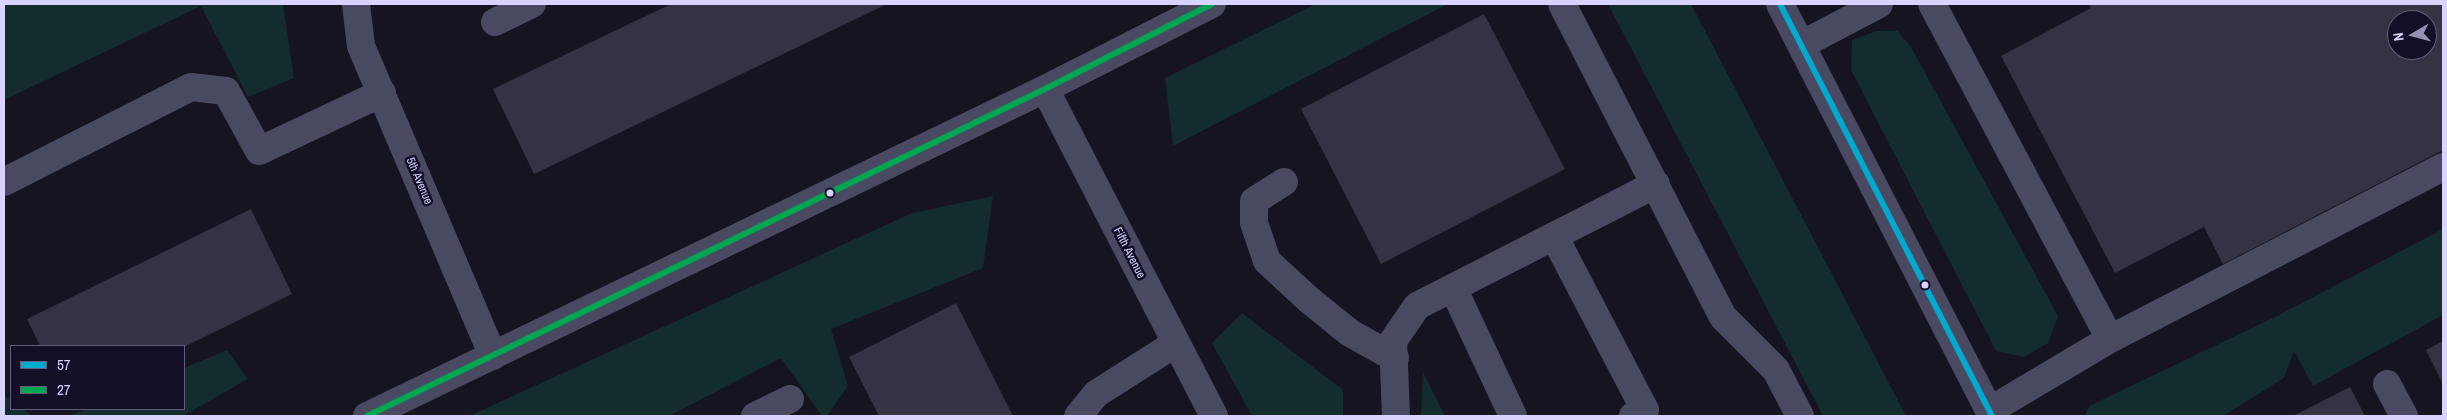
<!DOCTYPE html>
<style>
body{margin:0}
#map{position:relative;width:2447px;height:420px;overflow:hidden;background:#161421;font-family:"Archivo Narrow",sans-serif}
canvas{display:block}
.frame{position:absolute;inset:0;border:5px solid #d9d4ff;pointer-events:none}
.legend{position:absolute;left:10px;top:345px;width:175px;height:65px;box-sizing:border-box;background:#130f26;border:1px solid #625e7d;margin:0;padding:6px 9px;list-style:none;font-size:15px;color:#d9d4ff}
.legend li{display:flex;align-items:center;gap:10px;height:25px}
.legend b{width:25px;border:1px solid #625e7d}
.north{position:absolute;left:2387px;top:10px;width:50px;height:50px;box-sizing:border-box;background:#130f26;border:1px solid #625e7d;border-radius:50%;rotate:262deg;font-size:14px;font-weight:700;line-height:20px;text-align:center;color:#d9d4ff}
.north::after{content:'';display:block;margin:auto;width:18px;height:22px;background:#9591b1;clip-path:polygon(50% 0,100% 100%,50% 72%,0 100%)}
</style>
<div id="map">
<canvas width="2447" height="420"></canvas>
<div class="frame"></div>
<ul class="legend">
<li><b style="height:6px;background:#00a9ce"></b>57</li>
<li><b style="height:6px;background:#00a651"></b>27</li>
</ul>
<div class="north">N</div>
</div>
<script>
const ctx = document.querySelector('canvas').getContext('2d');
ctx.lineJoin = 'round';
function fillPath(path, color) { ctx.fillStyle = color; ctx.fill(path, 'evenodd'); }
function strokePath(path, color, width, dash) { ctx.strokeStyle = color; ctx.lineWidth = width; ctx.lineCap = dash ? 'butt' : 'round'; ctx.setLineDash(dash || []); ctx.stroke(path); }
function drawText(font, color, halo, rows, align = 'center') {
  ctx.font = font + ' "Archivo Narrow",sans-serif'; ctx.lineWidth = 5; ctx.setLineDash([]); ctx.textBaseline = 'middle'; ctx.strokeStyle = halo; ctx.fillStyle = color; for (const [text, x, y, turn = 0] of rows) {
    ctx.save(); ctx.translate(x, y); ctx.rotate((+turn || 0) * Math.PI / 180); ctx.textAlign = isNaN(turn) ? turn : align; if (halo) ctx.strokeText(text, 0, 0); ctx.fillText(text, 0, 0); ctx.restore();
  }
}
const green = new Path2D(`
 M4 4H283L294 78 248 97 201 6 4 100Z
 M1316 4H1448L1173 146 1165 78Z
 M1608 4H1691L1906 416H1823Z
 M1877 31H1898L1911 47 2058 316 2048 343 2024 357 1996 351 1851 70 1852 40Z
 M993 196 983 268 831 329 848 386 827 416H822L781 358 669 416H469L912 213Z
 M2443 229V315L2313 386 2294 351 2284 378 2223 416H2085L2089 406 2275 317Z
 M1242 313 1343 390V416H1252L1212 343Z
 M227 350 248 379 183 416H69L87 409H184V368Z
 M1423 372 1445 416H1421Z
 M4 395 11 401V409H23L33 416H4Z`);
const building = new Path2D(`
 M671 4H887L534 174 493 89Z
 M2089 4H2443V150L2223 264 2204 227 2115 273 2001 56 2091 8ZM2397 20H2427V50H2397Z
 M1484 14 1565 169 1381 264 1301 109Z
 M251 209 292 294 184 347 40 346 27 319Z
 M956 303 1013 416H879L849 357Z
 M2443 341V384L2426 350Z
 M2350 387 2365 416H2293Z`);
const minor = new Path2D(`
 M356 4 361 46 493 356
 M1562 4 1723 317 1776 370 1800 416
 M1780 4 1992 416
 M1932 4 2110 339 1989 411
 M495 22 532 4
 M1801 45 1879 4
 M1045 89 1214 416
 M4 182 191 87 226 91 259 151 382 93
 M1284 182 1254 201V223L1267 261 1308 299 1350 333 1395 358
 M1554 236 1645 410 1633 416
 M1453 288 1513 416
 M2110 339 2443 167
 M2387 384 2404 416
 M367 416 1045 89 1212 4
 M755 416 790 399
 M1078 416 1096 394 1176 343
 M1396 416 1393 341 1417 306 1656 184`);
const bus1 = new Path2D(`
 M1780 4 1992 416`);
const bus2 = new Path2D(`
 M367 416 1045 89 1212 4`);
const markers = [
 [830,193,4.5,"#d9d4ff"],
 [1925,285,4.5,"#d9d4ff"]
];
const streetNames = [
 ["5th Avenue",419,181,67],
 ["Fifth Avenue",1129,253,63]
];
fillPath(green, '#132c2d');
fillPath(building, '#343243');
strokePath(minor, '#4a4962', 28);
strokePath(bus1, '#00a9ce', 6);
strokePath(bus2, '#00a651', 6);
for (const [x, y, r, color] of markers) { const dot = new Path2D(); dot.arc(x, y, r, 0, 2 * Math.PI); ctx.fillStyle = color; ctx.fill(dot); strokePath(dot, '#130f26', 2); }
drawText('12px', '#d9d4ff', '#130f26', streetNames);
</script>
